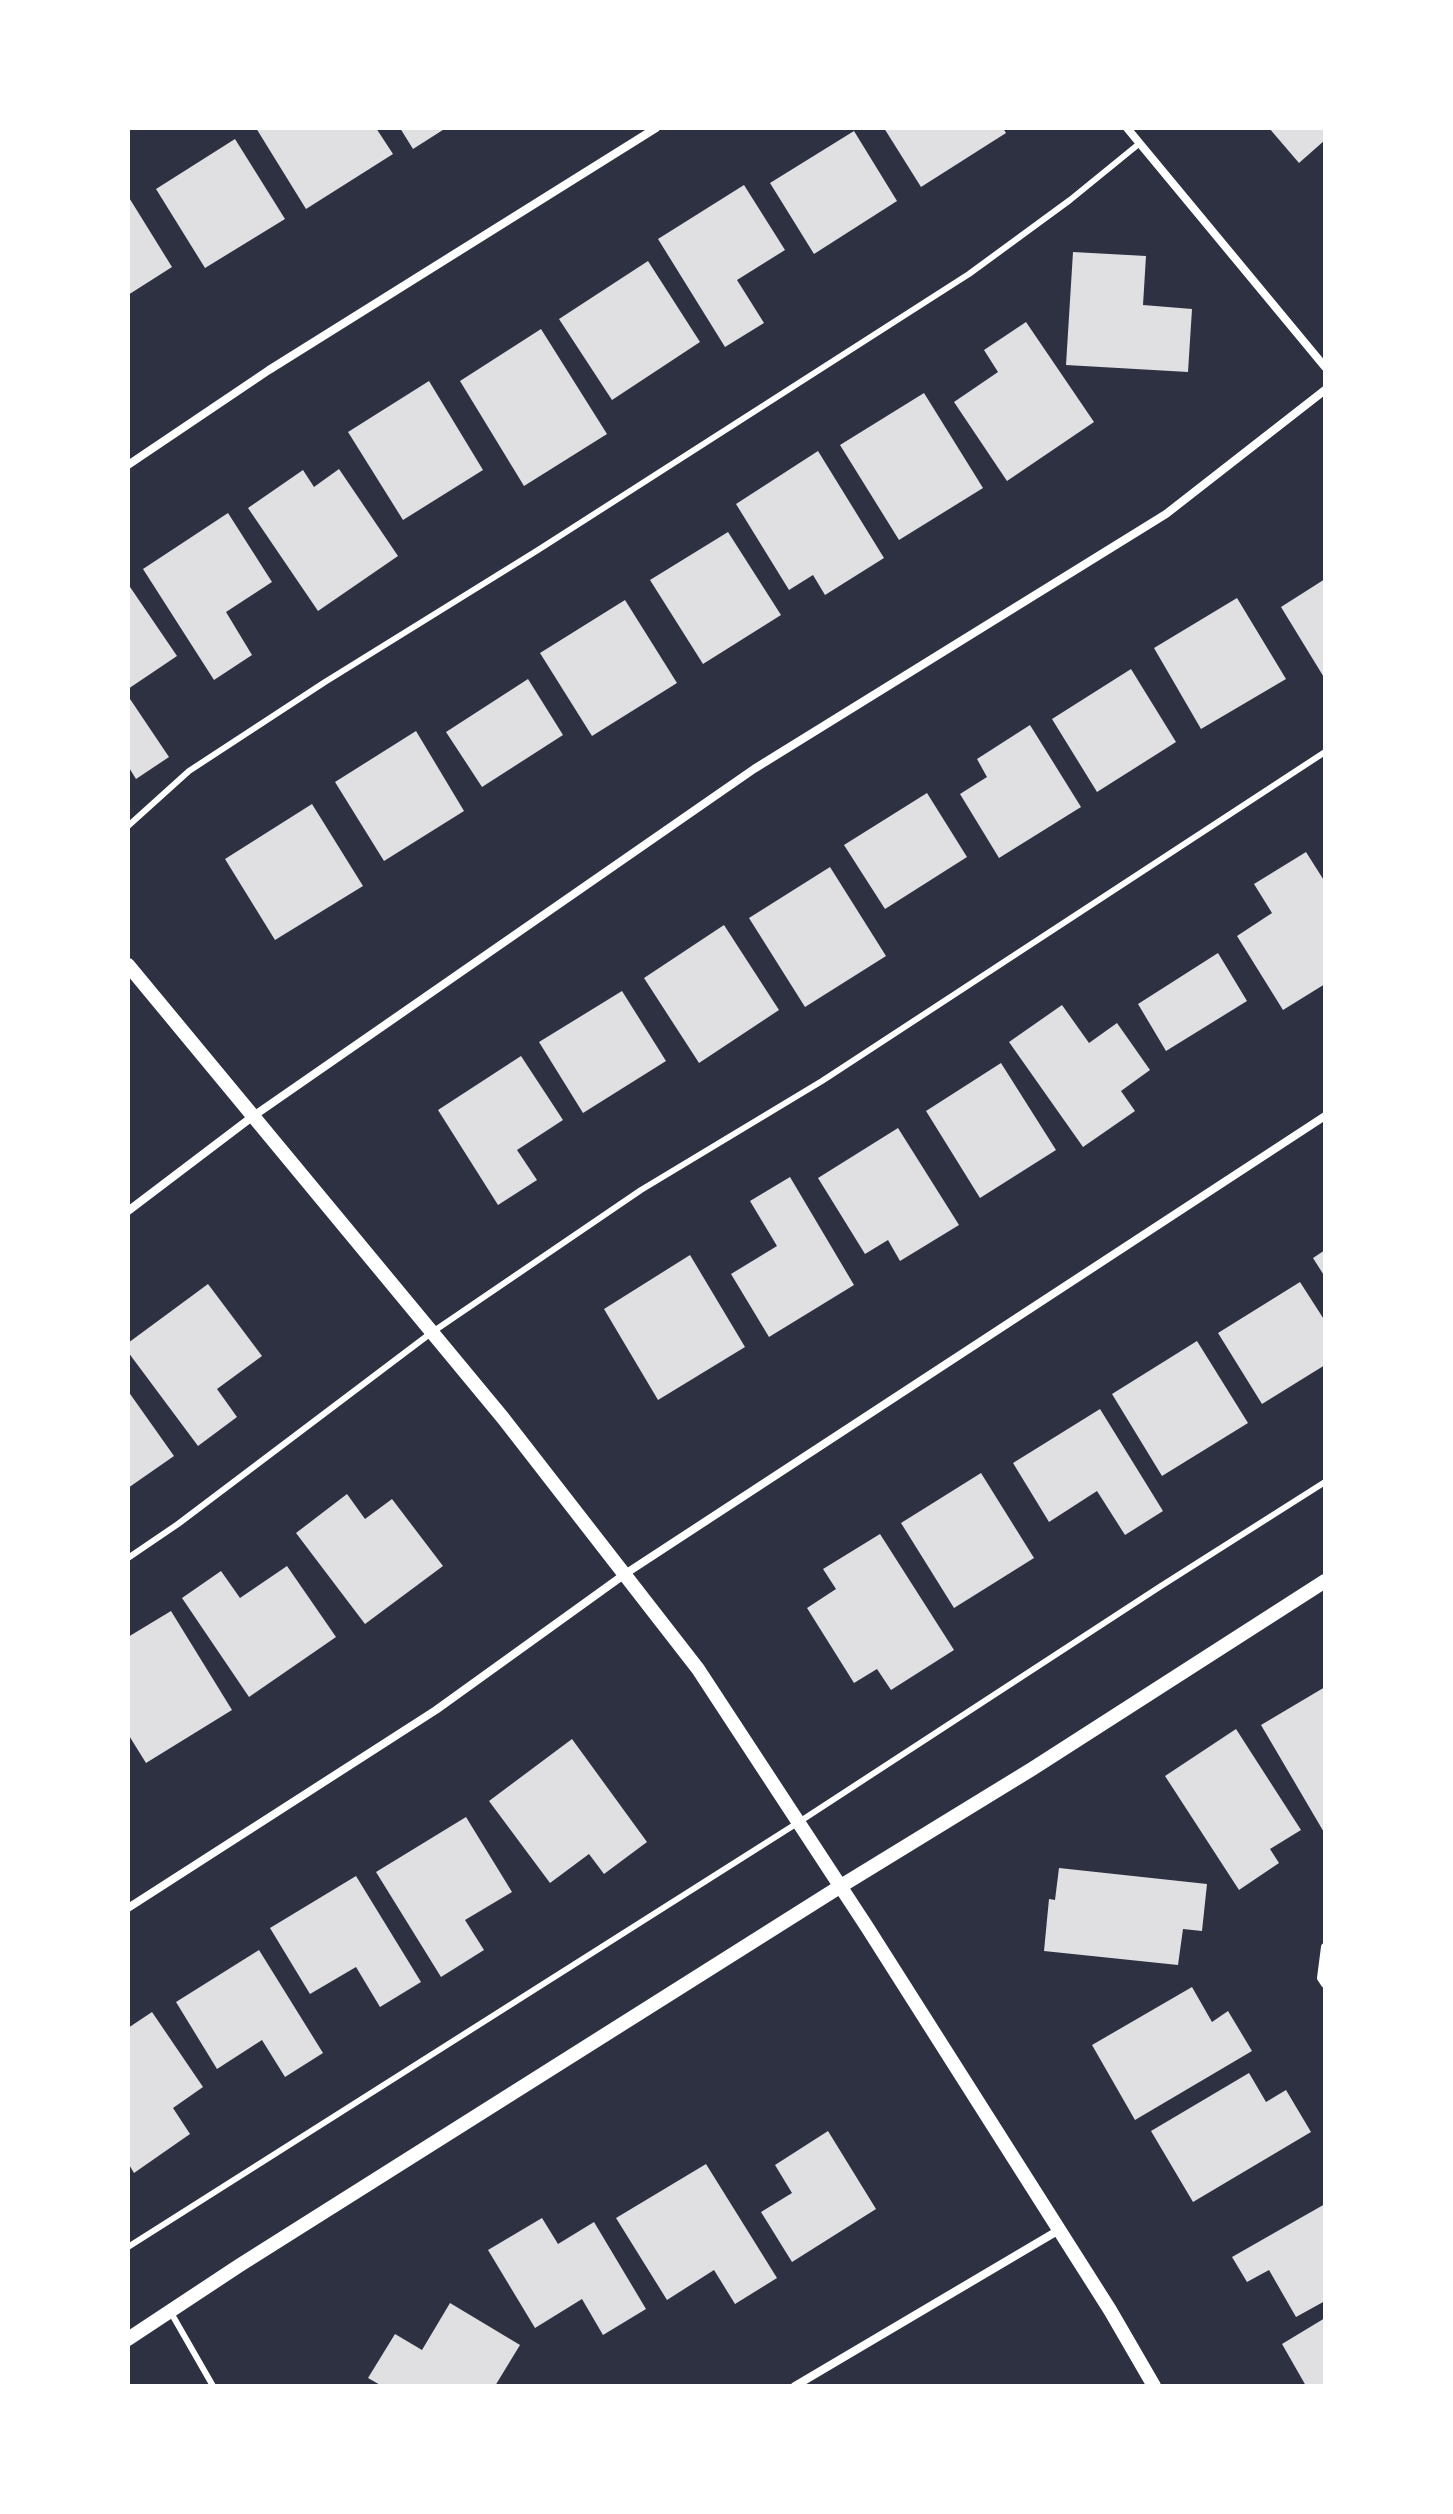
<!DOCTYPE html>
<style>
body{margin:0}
#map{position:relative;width:1453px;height:2514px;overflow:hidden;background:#2d3142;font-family:"Fira Sans Condensed",sans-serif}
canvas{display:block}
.frame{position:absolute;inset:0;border:130px solid #fff;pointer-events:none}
</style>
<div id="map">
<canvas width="1453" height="2514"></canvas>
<div class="frame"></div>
</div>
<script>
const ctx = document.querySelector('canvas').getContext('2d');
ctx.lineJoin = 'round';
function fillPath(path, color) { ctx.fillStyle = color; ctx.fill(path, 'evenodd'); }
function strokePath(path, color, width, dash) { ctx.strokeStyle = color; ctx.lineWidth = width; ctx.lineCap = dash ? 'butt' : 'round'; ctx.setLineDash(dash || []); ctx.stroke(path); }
const building = new Path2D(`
 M256 128H376L393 154 306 209Z
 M400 128H446L413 149Z
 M884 128H1003L1006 133 921 187Z
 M1269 128H1325V140L1299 163Z
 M854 131 897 201 814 254 770 183Z
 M235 139 285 219 205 268 156 189Z
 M744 185 785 250 737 280 764 323 725 347 658 239Z
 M128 196 172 267 128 295Z
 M1073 252 1146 256 1143 305 1192 309 1188 372 1066 365Z
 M648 261 700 342 612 400 559 319Z
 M1026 322 1094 422 1007 481 954 402 998 372 984 350Z
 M541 329 607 434 524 486 460 381Z
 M429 381 483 470 403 520 348 432Z
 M924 393 983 488 899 540 840 445Z
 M818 451 884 558 825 595 813 575 789 590 736 504Z
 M339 469 398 556 318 611 248 508 303 470 314 487Z
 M228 513 272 582 226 612 252 655 214 680 143 569Z
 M728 532 781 615 703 664 650 580Z
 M1325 579V679L1281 607Z
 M128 584 177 656 128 689Z
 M1237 598 1286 679 1201 729 1154 648Z
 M625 600 677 683 592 736 540 653Z
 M1131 669 1176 742 1097 792 1052 719Z
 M528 679 563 735 482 787 446 732Z
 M128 696 169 757 136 779 128 766Z
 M1030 725 1081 807 999 858 960 794 987 777 977 759Z
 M416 731 464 811 384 861 335 782Z
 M927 793 967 857 885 909 844 845Z
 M312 804 363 886 275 940 225 859Z
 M1306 852 1325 882V984L1283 1010 1237 936 1272 913 1254 884Z
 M830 867 886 956 805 1007 749 918Z
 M724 925 779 1010 699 1063 644 978Z
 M1218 953 1247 1001 1166 1051 1138 1004Z
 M622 991 666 1061 583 1113 539 1042Z
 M1062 1005 1089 1043 1117 1023 1150 1070 1121 1091 1135 1111 1083 1147 1009 1042Z
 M521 1056 563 1120 517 1150 537 1180 498 1205 438 1110Z
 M1001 1063 1056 1150 980 1198 926 1111Z
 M898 1128 959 1225 900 1261 888 1240 865 1254 818 1178Z
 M790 1177 854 1285 769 1337 731 1274 777 1246 750 1201Z
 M1325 1250V1277L1313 1258Z
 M690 1255 745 1347 658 1400 604 1309Z
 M1300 1282 1325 1321V1365L1262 1404 1218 1333Z
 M208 1284 262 1356 217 1389 237 1417 198 1446 128 1352V1343Z
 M1197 1341 1248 1423 1162 1476 1112 1394Z
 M128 1391 174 1456 128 1488Z
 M1100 1409 1163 1511 1125 1535 1097 1491 1049 1522 1013 1463Z
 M981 1473 1034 1558 954 1608 901 1523Z
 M347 1494 365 1519 392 1499 443 1566 365 1624 296 1533Z
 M880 1534 954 1650 891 1690 877 1669 854 1683 807 1608 836 1589 823 1569Z
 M287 1566 336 1637 249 1697 182 1598 221 1571 240 1598Z
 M171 1611 232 1710 146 1763 128 1734V1637Z
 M1325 1687V1834L1261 1725Z
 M1236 1729 1301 1830 1270 1849 1279 1863 1239 1890 1165 1776Z
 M572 1739 647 1842 604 1874 589 1854 550 1883 489 1801Z
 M466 1817 512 1892 465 1920 484 1950 441 1977 376 1872Z
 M1059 1868 1207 1884 1202 1931 1183 1929 1178 1965 1044 1951 1049 1899 1055 1900Z
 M356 1876 421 1982 380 2007 356 1967 310 1994 270 1928Z
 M259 1950 323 2053 285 2077 262 2040 217 2069 176 2002Z
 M1192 1987 1212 2022 1228 2011 1252 2051 1135 2120 1092 2045Z
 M152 2012 203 2087 173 2108 190 2134 134 2173 128 2163V2028Z
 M1249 2073 1266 2102 1286 2090 1311 2132 1193 2202 1151 2131Z
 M828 2131 876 2209 792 2262 761 2212 792 2193 775 2165Z
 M706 2164 777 2278 735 2304 714 2270 667 2300 616 2218Z
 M1325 2204V2301L1296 2317 1269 2270 1247 2282 1232 2257Z
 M542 2218 558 2244 594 2222 646 2309 603 2335 582 2299 535 2328 488 2250Z
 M450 2303 520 2345 495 2386H382L368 2378 395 2334 422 2350Z
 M1325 2318V2386H1306L1282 2344Z`);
const service = new Path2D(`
 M128 826 189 771 325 682 538 550 969 274 1070 200 1140 143
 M128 1558 178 1524 431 1333 641 1190 822 1081 1325 752
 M128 2247 799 1822 1161 1586 1325 1482
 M170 2311 213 2386`);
const minor = new Path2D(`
 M1127 128 1325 367
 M128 465 269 370 656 128
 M128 1211 252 1117 754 769 1166 514 1325 390
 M128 1908 436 1710 625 1574 1325 1116
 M1325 1947 1321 1978 1325 1984
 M795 2386 1059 2230`);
const tertiary = new Path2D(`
 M128 965 503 1418 698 1669 867 1927 1110 2310 1154 2386
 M128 2339 240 2265 841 1886 1032 1769 1325 1581`);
fillPath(building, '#e0e0e3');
strokePath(service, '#fff', 6);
strokePath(minor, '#fff', 8);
strokePath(tertiary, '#fff', 14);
</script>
